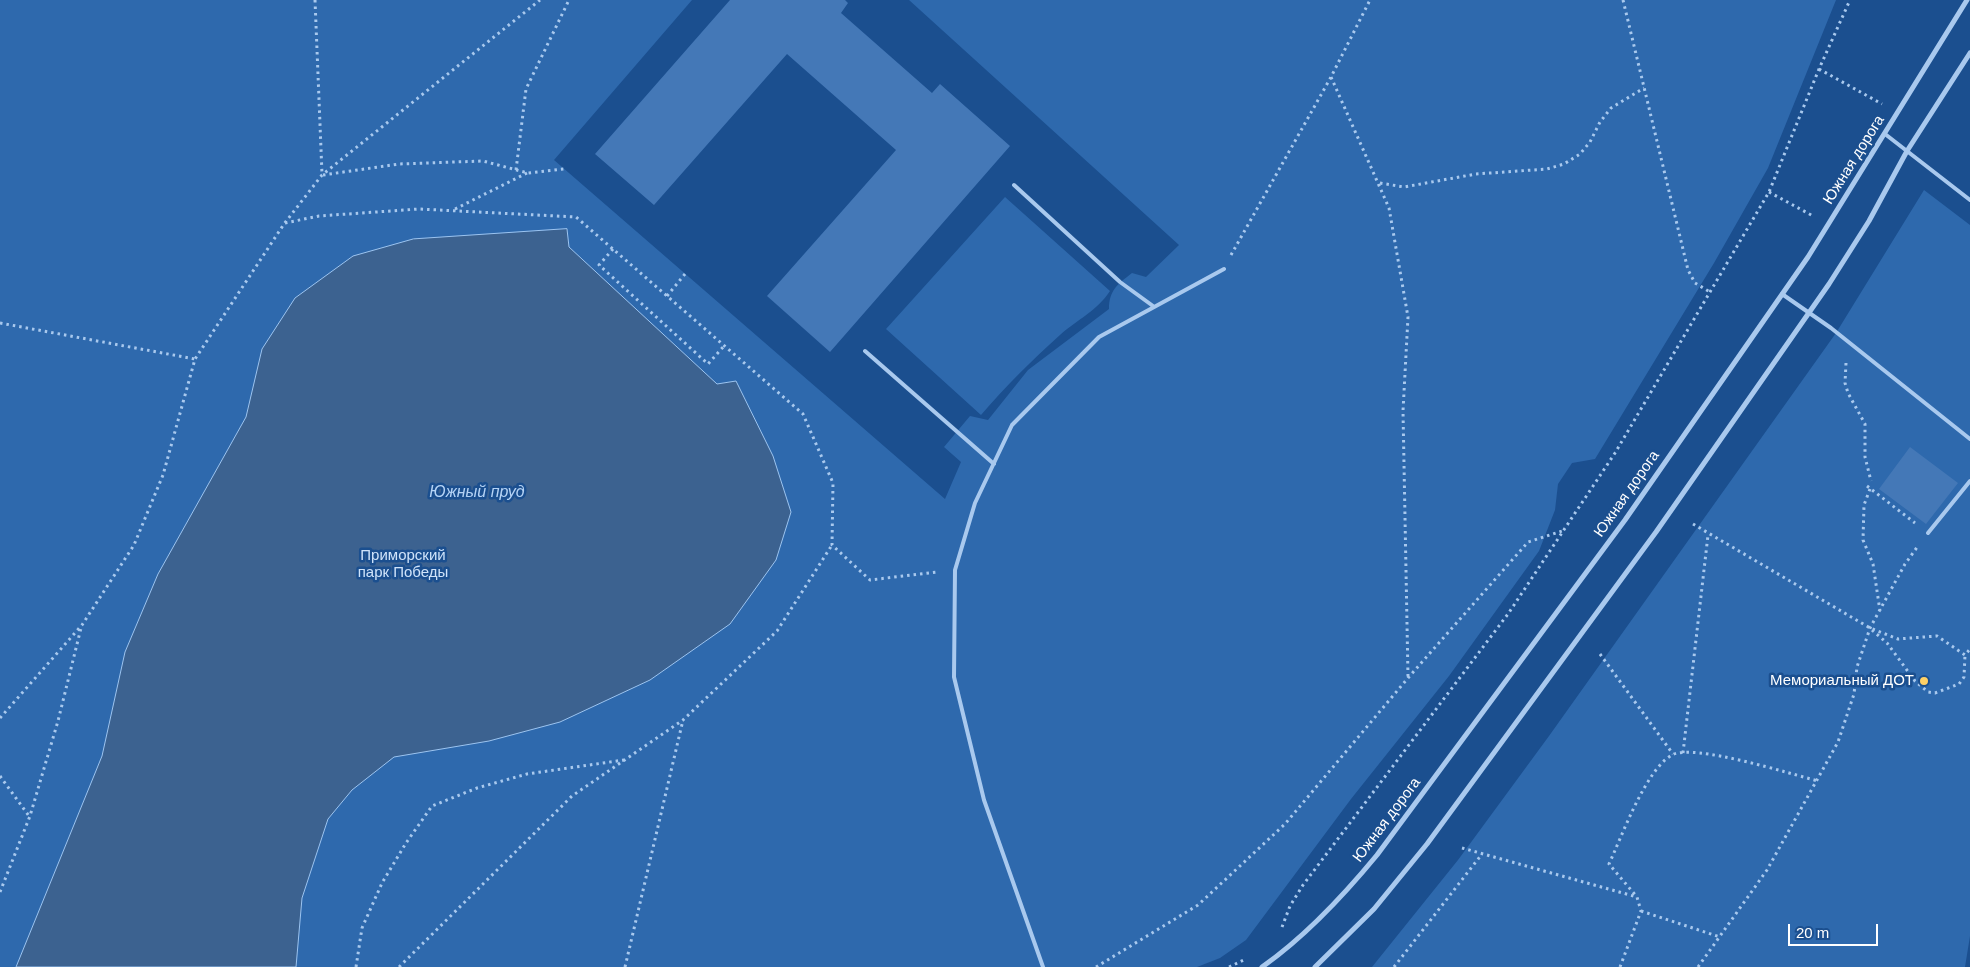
<!DOCTYPE html>
<meta charset="utf-8">
<style>
body{margin:0}
#map{position:relative;width:1970px;height:967px;overflow:hidden;background:#1b4f8f;font-family:Helvetica,sans-serif}
canvas{display:block}
.scale{position:absolute;left:1788px;top:924px;width:90px;height:22px;box-sizing:border-box;border:2px solid #fff;border-top:0;padding-left:6px;font-size:15px;line-height:18px;white-space:nowrap;color:#fff;-webkit-text-stroke:4px #1b4f8f;paint-order:stroke}
</style>
<div id="map">
<canvas width="1970" height="967"></canvas>
<div class="scale">20 m</div>
</div>
<script>
const ctx = document.querySelector('canvas').getContext('2d');
ctx.lineJoin = 'round';
function fillPath(path, color) { ctx.fillStyle = color; ctx.fill(path, 'evenodd'); }
function strokePath(path, color, width, dash) { ctx.strokeStyle = color; ctx.lineWidth = width; ctx.lineCap = dash ? 'butt' : 'round'; ctx.setLineDash(dash || []); ctx.stroke(path); }
function drawText(font, color, halo, rows, align = 'center') {
  ctx.font = font + ' Helvetica,sans-serif'; ctx.lineWidth = 5; ctx.setLineDash([]); ctx.textBaseline = 'middle'; ctx.strokeStyle = halo; ctx.fillStyle = color; for (const [text, x, y, turn = 0] of rows) {
    ctx.save(); ctx.translate(x, y); ctx.rotate((+turn || 0) * Math.PI / 180); ctx.textAlign = isNaN(turn) ? turn : align; if (halo) ctx.strokeText(text, 0, 0); ctx.fillText(text, 0, 0); ctx.restore();
  }
}
const green = new Path2D(`
 M0 0H692L554 160 945 499 961 462 944 447 970 416 988 420 1028 370 1109 309C1109 290 1118 284 1132 273L1146 277 1179 245 909 0H1836L1768 168 1714 263 1595 459 1572 463 1558 484 1555 510 1539 551 1449 676 1351 799 1246 940 1220 958 1197 967H0Z
 M1924 190 1970 225V936L1965 967H1372L1458 860 1549 736 1836 333Z
 M1005 197 1110 291C1097 311 1078 319 1060 335 1032 360 1006 386 981 415L886 329Z`);
const water = new Path2D(`
 M567 229 569 247 717 384 736 381 773 456 791 512 776 560 730 624 650 680 560 722 489 741 394 757 352 790 328 819 302 898 296 967H16L102 756 125 652 158 574 246 417 262 349 295 298 353 256 413 239Z`);
const building = new Path2D(`
 M730 0H845L848 3 841 13 932 93 940 84 1010 146 830 352 767 296 896 150 787 54 654 205 595 154Z
 M1910 447 1958 483 1926 524 1879 489Z`);
const path = new Path2D(`
 M315 0 322 174
 M1623 0 1688 270 1695 283 1710 292
 M1819 69 1882 104
 M1331 77 1389 208 1408 317 1403 411 1408 677
 M516 170 526 89 569 0
 M323 175 399 164 483 161 528 173 564 169
 M1380 183 1404 187 1476 174 1547 169 1564 164 1580 154 1590 142 1600 122 1611 108 1644 88
 M1769 192 1813 216
 M455 209 527 173
 M285 223 319 216 419 209 576 217 803 414 833 483 832 545 870 580 937 572
 M613 249 599 265 708 364 724 346
 M1231 255 1331 77 1370 0
 M667 296 685 274
 M0 323 195 359
 M1846 363 1845 383 1848 393 1865 424V457L1871 481
 M1867 486 1915 523
 M1870 489 1864 505 1863 540 1873 564 1880 611
 M1693 524 1870 628 1898 639 1937 636 1965 655 1970 649
 M1872 630 1887 643 1915 681 1928 692 1935 693 1959 684 1964 677 1965 655
 M1600 654 1673 754
 M0 718 82 625 134 545 163 475 195 359 284 224 322 175 540 0
 M1683 753 1708 535
 M0 776 29 816
 M1462 848 1637 897
 M0 892 30 816 58 721 81 628
 M1641 911 1720 937
 M1282 927 1290 906 1303 885 1508 614 1615 453 1769 192 1819 69 1850 0
 M356 967 362 928 382 883 406 843 432 806 477 788 527 774 624 760
 M399 967 572 796 683 720 777 631 832 545
 M625 967 683 720
 M1096 967 1198 905 1285 824 1408 678 1528 542 1562 531
 M1229 967 1246 959
 M1394 967 1482 854
 M1620 967 1641 911 1637 897 1609 864C1622 836 1646 769 1672 755 1693 743 1791 774 1818 781
 M1698 967 1767 870 1838 742 1854 694 1857 667 1870 628 1905 564 1918 546`);
const lane = new Path2D(`
 M1885 134 1970 200
 M1014 185 1120 282 1153 306
 M1782 294 1831 328 1970 439
 M865 351 994 464
 M1928 533 1970 481
 M1043 967 984 800 954 677 955 570 975 503 1012 425 1099 337 1224 269`);
const street = new Path2D(`
 M1262 967C1305 937 1344 895 1377 855L1625 520 1808 257 1967 0
 M1315 967 1374 909 1427 844 1656 532 1829 284 1869 221 1907 151 1970 53`);
const markers = [
 [1924,681,5,"#ffd166"]
];
const streetNames = [
 ["Южная дорога",1854,160,-58],
 ["Южная дорога",1627,494,-55],
 ["Южная дорога",1387,820,-53]
];
const parkNames = [
 ["Приморский",403,556],
 ["парк Победы",403,573]
];
const poiNames = [
 ["Мемориальный ДОТ",1914,681]
];
const waterNames = [
 ["Южный пруд",477,493]
];
fillPath(green, '#2e69ad');
fillPath(water, '#3c6290');
strokePath(water, '#9cc4f0', 1);
fillPath(building, '#4478b7');
strokePath(path, '#a9c9ee', 3, [2.5, 4]);
strokePath(lane, '#a9c9ee', 4);
strokePath(street, '#a9c9ee', 5);
for (const [x, y, r, color] of markers) { const dot = new Path2D(); dot.arc(x, y, r, 0, 2 * Math.PI); ctx.fillStyle = color; ctx.fill(dot); strokePath(dot, '#1b4f8f', 2); }
drawText('15px', '#fff', '#1b4f8f', streetNames);
drawText('15px', '#cfe3fa', '#1b4f8f', parkNames);
drawText('15px', '#fff', '#1b4f8f', poiNames, 'right');
drawText('italic 16px', '#b5d3f5', '#1b4f8f', waterNames);
</script>
